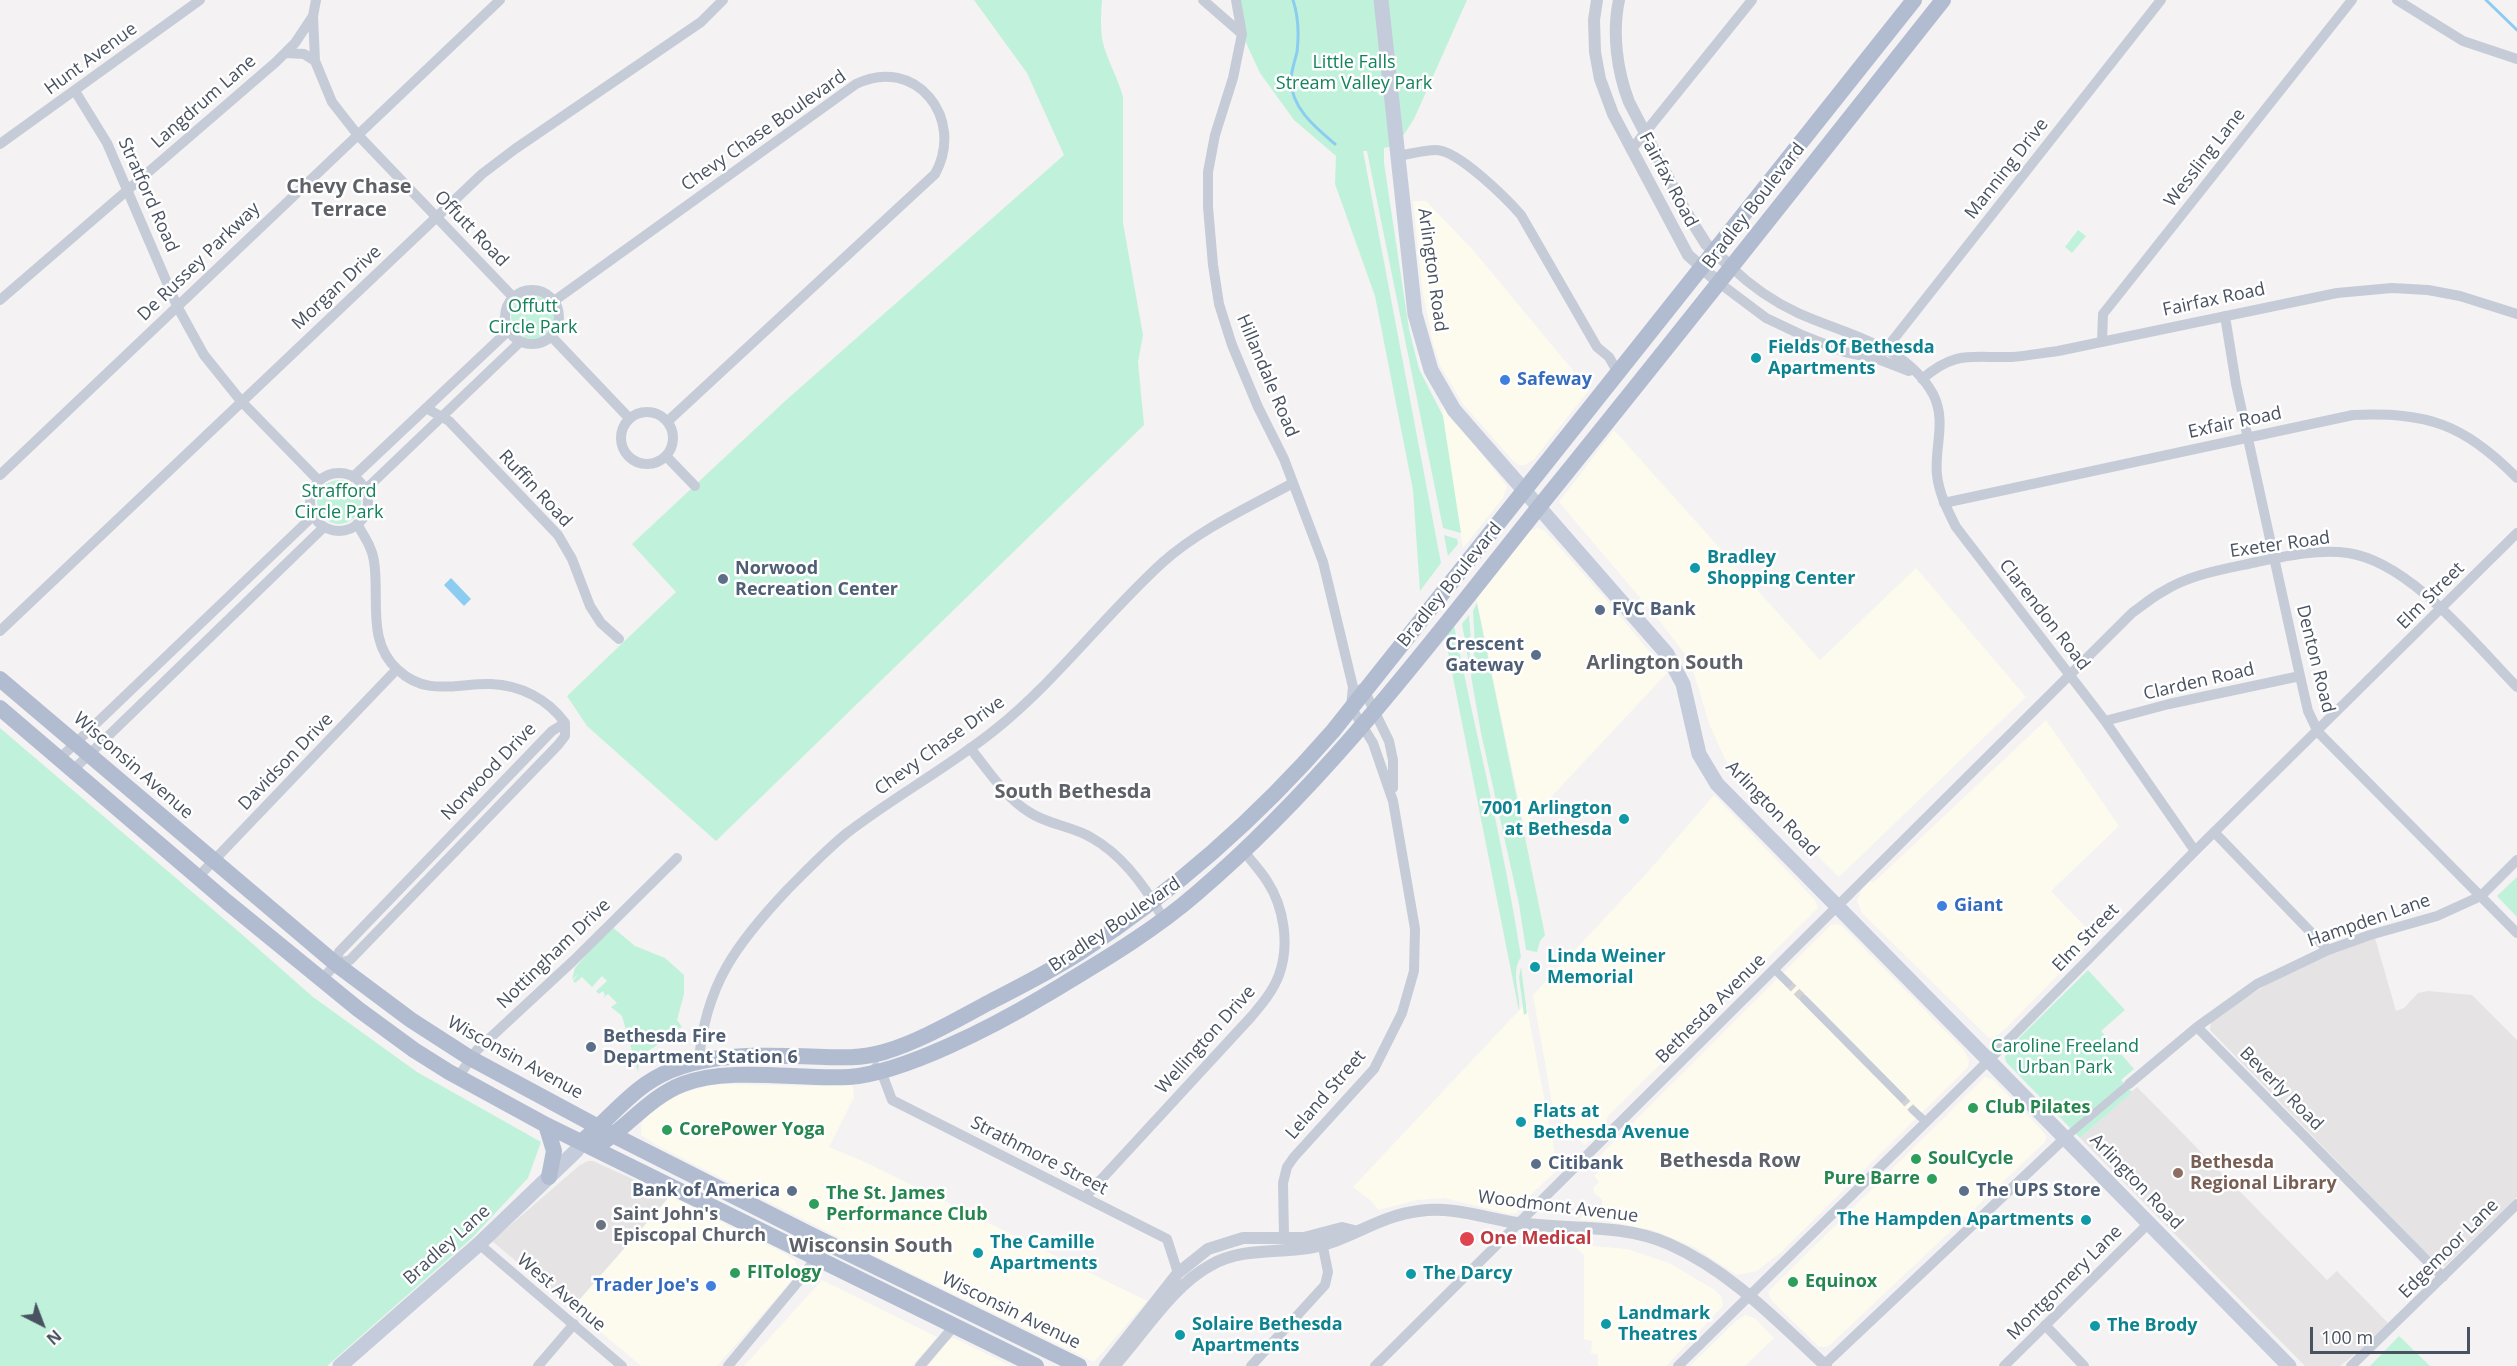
<!DOCTYPE html>
<style>
body{margin:0}
#map{position:relative;width:2517px;height:1366px;overflow:hidden;background:#f4f2f2;font-family:"Open Sans",sans-serif}
canvas{display:block}
.north{position:absolute;left:12px;top:1294px;width:60px;height:60px;-webkit-text-stroke:4px #fff;paint-order:stroke;rotate:138deg;font-size:16px;font-weight:700;line-height:24px;text-align:center;color:#495261}
.north::after{content:'';display:block;margin:auto;width:21px;height:27px;background:#495261;clip-path:polygon(50% 0,100% 100%,50% 72%,0 100%)}
.scale{position:absolute;left:2310px;top:1327px;width:160px;height:27px;box-sizing:border-box;border:3px solid #495261;border-top:0;padding-left:8px;font-size:18px;line-height:21px;white-space:nowrap;color:#495261;-webkit-text-stroke:4px #fff;paint-order:stroke}
</style>
<div id="map">
<canvas width="2517" height="1366"></canvas>
<div class="north">N</div>
<div class="scale">100 m</div>
</div>
<script>
const ctx = document.querySelector('canvas').getContext('2d');
ctx.lineJoin = 'round';
function fillPath(path, color) { ctx.fillStyle = color; ctx.fill(path, 'evenodd'); }
function strokePath(path, color, width, dash) { ctx.strokeStyle = color; ctx.lineWidth = width; ctx.lineCap = dash ? 'butt' : 'round'; ctx.setLineDash(dash || []); ctx.stroke(path); }
function drawText(font, color, halo, rows, align = 'center') {
  ctx.font = font + ' "Open Sans",sans-serif'; ctx.lineWidth = 5; ctx.setLineDash([]); ctx.textBaseline = 'middle'; ctx.strokeStyle = halo; ctx.fillStyle = color; for (const [text, x, y, turn = 0] of rows) {
    ctx.save(); ctx.translate(x, y); ctx.rotate((+turn || 0) * Math.PI / 180); ctx.textAlign = isNaN(turn) ? turn : align; if (halo) ctx.strokeText(text, 0, 0); ctx.fillText(text, 0, 0); ctx.restore();
  }
}
const commercial = new Path2D(`
 M1413 201H1426L1473 250 1589 390 1534 459 1525 465H1519L1513 461 1463 404 1440 365 1433 343 1422 288Z
 M1442 404 1507 486 1503 498 1463 548 1444 429Z
 M1614 430 1820 660 1916 568 2026 697 1839 877 1750 789 1726 761 1710 726 1690 661 1658 619 1559 502Z
 M1538 528 1545 531 1611 605 1667 673 1524 826 1476 597 1529 531Z
 M2046 720 2119 826 2051 891 2095 937 2006 1028 1995 1037 1989 1038 1862 913 1857 901 1862 889 1870 881 1873 883Z
 M1714 795 1815 900 1818 908 1607 1117V1122L1585 1145 1554 1114 1533 995 1645 875Z
 M1836 924 1842 926 1963 1049 1969 1060 1968 1067 1781 1252 1757 1271 1737 1275 1694 1247 1652 1230 1605 1221 1580 1220 1581 1217 1588 1214 1602 1211V1199L1595 1194 1593 1188 1599 1182 1594 1176 1600 1170 1593 1163 1831 925Z
 M1526 1003 1556 1160V1171L1520 1205 1517 1213 1509 1214 1444 1198 1417 1200 1379 1210 1370 1200 1353 1187Z
 M1985 1077 1992 1079 2041 1129 2046 1136 2045 1142 1831 1344 1827 1347H1819L1772 1301 1768 1292Z
 M713 1084 824 1086 851 1084 853 1087 854 1097 829 1147 867 1163 1147 1301 1094 1362 888 1262 660 1147 641 1135V1124L649 1112 676 1095Z
 M670 1196 786 1254 795 1261 797 1265 794 1277 781 1293 717 1366H641L572 1308Z
 M1572 1244 1627 1249 1669 1263 1715 1290 1722 1297 1723 1306 1666 1366H1598V1354H1591L1592 1341 1584 1339V1255Z
 M822 1280 937 1337 912 1366H744Z
 M1745 1315 1755 1318 1774 1338 1745 1366H1690L1736 1321Z
 M954 1338 1011 1366H928L948 1341Z`);
const education = new Path2D(`
 M2375 938 2396 1011 2404 1008 2418 993 2428 991 2472 995 2517 1040V1197L2445 1266H2440L2419 1246 2210 1030 2211 1022 2234 1005 2276 979 2317 959Z
 M2137 1087 2327 1280 2337 1271 2388 1323 2360 1350 2340 1366H2305L2080 1138Z
 M588 1161H593L670 1196 572 1308 492 1241 580 1165Z`);
const green = new Path2D(`
 M974 0H1102C1101 14 1100 29 1103 43 1108 62 1118 78 1123 97V223L1143 335 1138 362 1144 425 716 841 587 726 567 696 676 592 632 544 784 402 1064 155 1027 73Z
 M1235 0H1467L1414 119 1397 145 1384 148V163L1409 329 1419 369 1443 416 1461 533 1443 528 1367 151H1363L1441 563 1420 591 1413 490 1375 296 1335 184 1336 156 1294 120 1260 73 1242 34Z
 M2078 230 2086 236 2072 253 2065 247Z
 M511 317a22 22 0 1 1 44 0a22 22 0 1 1-44 0Z
 M317 502a22 22 0 1 1 44 0a22 22 0 1 1-44 0Z
 M1444 535 1457 539 1458 544 1448 556Z
 M1477 603 1545 935 1540 941 1537 952 1526 950 1519 904 1481 733 1471 676 1475 648 1473 611Z
 M1469 615 1471 640 1469 664 1462 624Z
 M1454 625C1476 736 1504 845 1521 957 1510 973 1521 994 1519 1011L1445 637Z
 M0 728 238 931 313 997 417 1072 541 1142 528 1178 472 1238 327 1366H0Z
 M2517 877V917L2497 896Z
 M611 926 635 946 665 958 684 975V994L677 1020 682 1027 663 1036 656 1046 644 1053 640 1049 638 1072 622 1016 611 1007 617 1003 608 994 603 998 605 995 603 991 599 994 596 991 607 981 602 976 592 987 582 977 575 983 573 981 579 973 572 980 575 968Z
 M1521 967 1527 1013 1524 1015 1519 977Z
 M2088 970 2125 1010 2101 1031 2134 1069 2121 1080 2132 1092 2080 1138 2007 1063 2005 1059 2006 1051Z
 M2399 1336 2430 1366H2370Z`);
const water = new Path2D(`
 M451 578 471 599 464 606 444 585Z`);
const stream = new Path2D(`
 M1293 0C1298 15 1299 35 1297 52 1295 61 1291 71 1291 80 1291 108 1316 128 1335 144
 M2486 0 2517 30`);
const pedestrianTunnel = new Path2D(`
 M1788 983 1804 999
 M1902 1098 1913 1110`);
const pedestrian = new Path2D(`
 M1774 969 1788 983
 M1804 999 1902 1098
 M1913 1110 1926 1122
 M2066 1137 2129 1084`);
const minor = new Path2D(`
 M316 0 313 16 315 61 332 102 357 134 513 297
 M1203 0 1242 34
 M1236 0 1242 34 1233 78 1215 135 1208 172V207L1213 265 1219 304 1232 345 1258 407 1284 459 1323 562 1353 687 1351 707 1373 743 1393 801 1415 929 1414 971 1402 1013 1374 1069 1294 1157 1287 1167 1283 1183 1284 1236
 M2397 0 2463 41 2517 59
 M286 53 304 54 315 61
 M75 91 107 143 177 306 204 355 241 401 319 481
 M0 144 200 0
 M1631 150 1752 0
 M1398 156C1410 154 1424 150 1436 150 1458 150 1507 199 1521 215L1597 347 1609 357 1617 371
 M1731 267C1752 287 1772 301 1798 313 1846 335 1905 344 1933 394 1947 421 1934 448 1937 475 1939 494 1948 511 1956 527L2105 721 2195 851
 M1718 282 1766 318 1804 336 1845 352 1878 359 1909 371
 M505 317a27 27 0 1 1 54 0a27 27 0 1 1-54 0Z
 M0 300 276 62 295 43 313 16
 M554 301 856 84C915 55 966 118 935 174L668 421
 M2225 316 2236 384 2300 676 2308 711 2318 732 2517 933
 M551 336 629 418
 M2102 342 2103 314 2352 0
 M1878 359 2161 0
 M1922 379C1956 350 1970 358 2011 357 2026 356 2042 353 2058 351L2337 293 2392 288 2428 290 2460 296 2517 314
 M426 408 449 421 558 535 572 559 590 606 601 623 619 639
 M621 438a26 26 0 1 1 52 0a26 26 0 1 1-52 0Z
 M666 456 695 486
 M310 502a29 29 0 1 1 58 0a29 29 0 1 1-58 0Z
 M0 475 500 0
 M353 477 508 331
 M365 490 520 342
 M1944 503 2353 415C2428 412 2464 424 2517 478
 M357 524C364 536 372 547 374 561 380 598 366 642 398 670 427 697 457 683 491 684 520 685 548 699 565 723
 M0 631 482 174 515 149 701 22 723 0
 M1361 689 1364 690 1389 741 1393 760V788
 M2105 721 2169 704 2300 676
 M970 748C988 770 1005 797 1029 812 1048 825 1073 826 1092 838 1124 856 1147 889 1164 920
 M60 758 313 516
 M73 770 324 527
 M2215 833 2328 950
 M198 877 397 669
 M336 964 350 960 558 745 565 736V723
 M322 979 336 964 339 952 552 731 565 723
 M2197 1027 2443 1277
 M699 1061C705 985 737 943 788 889 807 870 826 850 847 833 895 796 949 767 996 729 1057 680 1104 616 1162 563 1200 529 1249 507 1293 483
 M876 1067 881 1071 892 1100 1167 1239 1178 1273
 M458 1077 477 1050 573 961 677 858
 M2129 1084 2197 1027 2257 984 2328 950 2370 935 2437 916 2481 896 2517 860
 M1085 1197 1251 1017C1262 1004 1273 991 1279 975 1290 945 1284 907 1267 881 1260 870 1251 861 1244 851
 M479 1244 622 1366
 M2045 1325 2084 1366
 M538 1366 574 1324
 M728 1366 806 1272 826 1242
 M920 1366 955 1325
 M1251 1366 1325 1285 1328 1272 1321 1237
 M1375 1366 2132 613C2142 606 2151 598 2162 592 2190 574 2225 569 2257 562 2286 556 2318 549 2348 553 2410 562 2474 643 2517 687
 M1678 1366 1989 1060 2195 851 2517 533
 M1823 1366 2066 1137
 M2004 1366 2149 1223
 M2351 1366 2517 1204`);
const tertiary = new Path2D(`
 M1597 0 1594 20 1595 52 1600 79 1613 114 1688 255 1718 282
 M1619 0C1612 33 1617 71 1629 102L1686 212 1706 244 1731 267
 M1105 1366 1178 1273 1208 1249 1243 1238H1304L1342 1228 1354 1231
 M1114 1366C1143 1334 1173 1285 1211 1265 1241 1248 1275 1253 1308 1248 1348 1242 1377 1216 1419 1211 1452 1206 1485 1218 1517 1223 1567 1230 1622 1223 1669 1244 1732 1272 1777 1321 1826 1366`);
const secondary = new Path2D(`
 M1381 0 1415 314 1431 370 1454 410 1667 654 1683 684 1699 754 1717 784 2289 1366
 M340 1366 479 1244 577 1150 581 1142`);
const primary = new Path2D(`
 M0 679 336 964 411 1020 470 1058 615 1136 809 1234 1079 1366
 M0 708 227 902 358 1009 414 1050 449 1072 546 1125 1036 1366
 M546 1125 554 1151 549 1177
 M581 1142C601 1126 618 1106 638 1090 682 1054 740 1055 794 1056 824 1056 854 1061 884 1052 921 1041 956 1020 990 1002 1021 986 1053 970 1082 951 1176 890 1259 816 1333 731L1914 0
 M594 1148C626 1129 649 1097 683 1084 730 1066 799 1080 849 1077 904 1073 996 1025 1044 996 1097 964 1151 933 1197 893 1333 777 1440 630 1551 492 1683 329 1813 164 1943 0`);
const markers = [
 [1756,358,6,"#0f9aa8"],
 [1505,380,6,"#3f7fe0"],
 [1695,568,6,"#0f9aa8"],
 [723,579,6,"#5c6f8a"],
 [1600,610,6,"#5c6f8a"],
 [1536,655,6,"#5c6f8a"],
 [1624,819,6,"#0f9aa8"],
 [1942,906,6,"#3f7fe0"],
 [1535,967,6,"#0f9aa8"],
 [591,1047,6,"#5c6f8a"],
 [1973,1108,6,"#2e9e5b"],
 [1521,1122,6,"#0f9aa8"],
 [667,1130,6,"#2e9e5b"],
 [1916,1159,6,"#2e9e5b"],
 [1536,1164,6,"#5c6f8a"],
 [2178,1173,6,"#8d6e63"],
 [1932,1179,6,"#2e9e5b"],
 [792,1191,6,"#5c6f8a"],
 [1964,1191,6,"#5c6f8a"],
 [814,1204,6,"#2e9e5b"],
 [2086,1220,6,"#0f9aa8"],
 [601,1225,6,"#6b7280"],
 [1467,1239,8,"#e0444e"],
 [978,1253,6,"#0f9aa8"],
 [735,1273,6,"#2e9e5b"],
 [1411,1274,6,"#0f9aa8"],
 [1793,1282,6,"#2e9e5b"],
 [711,1286,6,"#3f7fe0"],
 [1606,1324,6,"#0f9aa8"],
 [2095,1326,6,"#0f9aa8"],
 [1180,1335,6,"#0f9aa8"]
];
const streetNames = [
 ["Hunt Avenue",91,59,-36],
 ["Langdrum Lane",204,102,-41],
 ["Chevy Chase Boulevard",764,131,-35],
 ["Wessling Lane",2205,158,-52],
 ["Manning Drive",2007,169,-52],
 ["Fairfax Road",1668,180,62],
 ["Stratford Road",148,195,66],
 ["Bradley Boulevard",1754,206,-52],
 ["Offutt Road",471,229,46],
 ["De Russey Parkway",199,262,-44],
 ["Arlington Road",1432,270,82],
 ["Morgan Drive",337,288,-43],
 ["Fairfax Road",2214,300,-12],
 ["Hillandale Road",1267,376,67],
 ["Exfair Road",2235,423,-12],
 ["Ruffin Road",535,489,47],
 ["Exeter Road",2280,545,-8],
 ["Bradley Boulevard",1450,585,-51],
 ["Elm Street",2431,596,-45],
 ["Clarendon Road",2044,615,52],
 ["Denton Road",2315,659,76],
 ["Clarden Road",2199,682,-13],
 ["Chevy Chase Drive",940,746,-36],
 ["Davidson Drive",286,762,-46],
 ["Wisconsin Avenue",133,766,41],
 ["Norwood Drive",489,772,-46],
 ["Arlington Road",1772,809,46],
 ["Hampden Lane",2369,921,-19],
 ["Bradley Boulevard",1115,925,-34],
 ["Elm Street",2086,938,-46],
 ["Nottingham Drive",554,954,-44],
 ["Bethesda Avenue",1711,1009,-45],
 ["Wellington Drive",1206,1040,-48],
 ["Wisconsin Avenue",515,1058,29],
 ["Beverly Road",2281,1089,45],
 ["Leland Street",1326,1095,-49],
 ["Strathmore Street",1039,1156,27],
 ["Arlington Road",2136,1182,46],
 ["Woodmont Avenue",1558,1207,7],
 ["Bradley Lane",447,1245,-42],
 ["Edgemoor Lane",2449,1249,-45],
 ["Montgomery Lane",2065,1283,-45],
 ["West Avenue",561,1293,40],
 ["Wisconsin Avenue",1011,1311,26]
];
const parkNames = [
 ["Little Falls",1354,63],
 ["Stream Valley Park",1354,84],
 ["Offutt",533,307],
 ["Circle Park",533,328],
 ["Strafford",339,492],
 ["Circle Park",339,513],
 ["Caroline Freeland",2065,1047],
 ["Urban Park",2065,1068]
];
const cultureNames = [
 ["Fields Of Bethesda",1768,348],
 ["Apartments",1768,369],
 ["Bradley",1707,558],
 ["Shopping Center",1707,579],
 ["7001 Arlington",1612,809,"right"],
 ["at Bethesda",1612,830,"right"],
 ["Linda Weiner",1547,957],
 ["Memorial",1547,978],
 ["Flats at",1533,1112],
 ["Bethesda Avenue",1533,1133],
 ["The Hampden Apartments",2074,1220,"right"],
 ["The Camille",990,1243],
 ["Apartments",990,1264],
 ["The Darcy",1423,1274],
 ["Landmark",1618,1314],
 ["Theatres",1618,1335],
 ["Solaire Bethesda",1192,1325],
 ["Apartments",1192,1346],
 ["The Brody",2107,1326]
];
const shopNames = [
 ["Safeway",1517,380],
 ["Giant",1954,906],
 ["Trader Joe's",699,1286,"right"]
];
const serviceNames = [
 ["Norwood",735,569],
 ["Recreation Center",735,590],
 ["FVC Bank",1612,610],
 ["Crescent",1524,645,"right"],
 ["Gateway",1524,666,"right"],
 ["Bethesda Fire",603,1037],
 ["Department Station 6",603,1058],
 ["Citibank",1548,1164],
 ["Bank of America",780,1191,"right"],
 ["The UPS Store",1976,1191]
];
const leisureNames = [
 ["Club Pilates",1985,1108],
 ["CorePower Yoga",679,1130],
 ["SoulCycle",1928,1159],
 ["Pure Barre",1920,1179,"right"],
 ["The St. James",826,1194],
 ["Performance Club",826,1215],
 ["FITology",747,1273],
 ["Equinox",1805,1282]
];
const educationNames = [
 ["Bethesda",2190,1163],
 ["Regional Library",2190,1184]
];
const worshipNames = [
 ["Saint John's",613,1215],
 ["Episcopal Church",613,1236]
];
const healthNames = [
 ["One Medical",1480,1239]
];
const neighbourhoodNames = [
 ["Chevy Chase",349,187],
 ["Terrace",349,210],
 ["Arlington South",1665,663],
 ["South Bethesda",1073,792],
 ["Bethesda Row",1730,1161],
 ["Wisconsin South",871,1246]
];
fillPath(commercial, '#fdfbed');
fillPath(education, '#e5e3e4');
fillPath(green, '#c0f2db');
fillPath(water, '#8cccf0');
strokePath(stream, '#8cccf0', 3);
strokePath(pedestrianTunnel, '#d2d2d5', 8, [8, 4]);
strokePath(pedestrian, '#c5ccd7', 8);
strokePath(minor, '#c5ccd7', 10);
strokePath(tertiary, '#c5ccd7', 12);
strokePath(secondary, '#c4ccdb', 15);
strokePath(primary, '#b1bcd1', 16);
for (const [x, y, r, color] of markers) { const dot = new Path2D(); dot.arc(x, y, r, 0, 2 * Math.PI); ctx.fillStyle = color; ctx.fill(dot); strokePath(dot, '#fff', 2); }
drawText('18px', '#495261', '#fff', streetNames);
drawText('18px', '#14825b', '#fff', parkNames);
drawText('bold 18px', '#0d838f', '#fff', cultureNames, 'left');
drawText('bold 18px', '#366cbe', '#fff', shopNames, 'left');
drawText('bold 18px', '#4e5e75', '#fff', serviceNames, 'left');
drawText('bold 18px', '#27864d', '#fff', leisureNames, 'left');
drawText('bold 18px', '#785e54', '#fff', educationNames, 'left');
drawText('bold 18px', '#5b616d', '#fff', worshipNames, 'left');
drawText('bold 18px', '#be3a42', '#fff', healthNames, 'left');
drawText('bold 20px', '#5e6167', '#fff', neighbourhoodNames);
</script>
